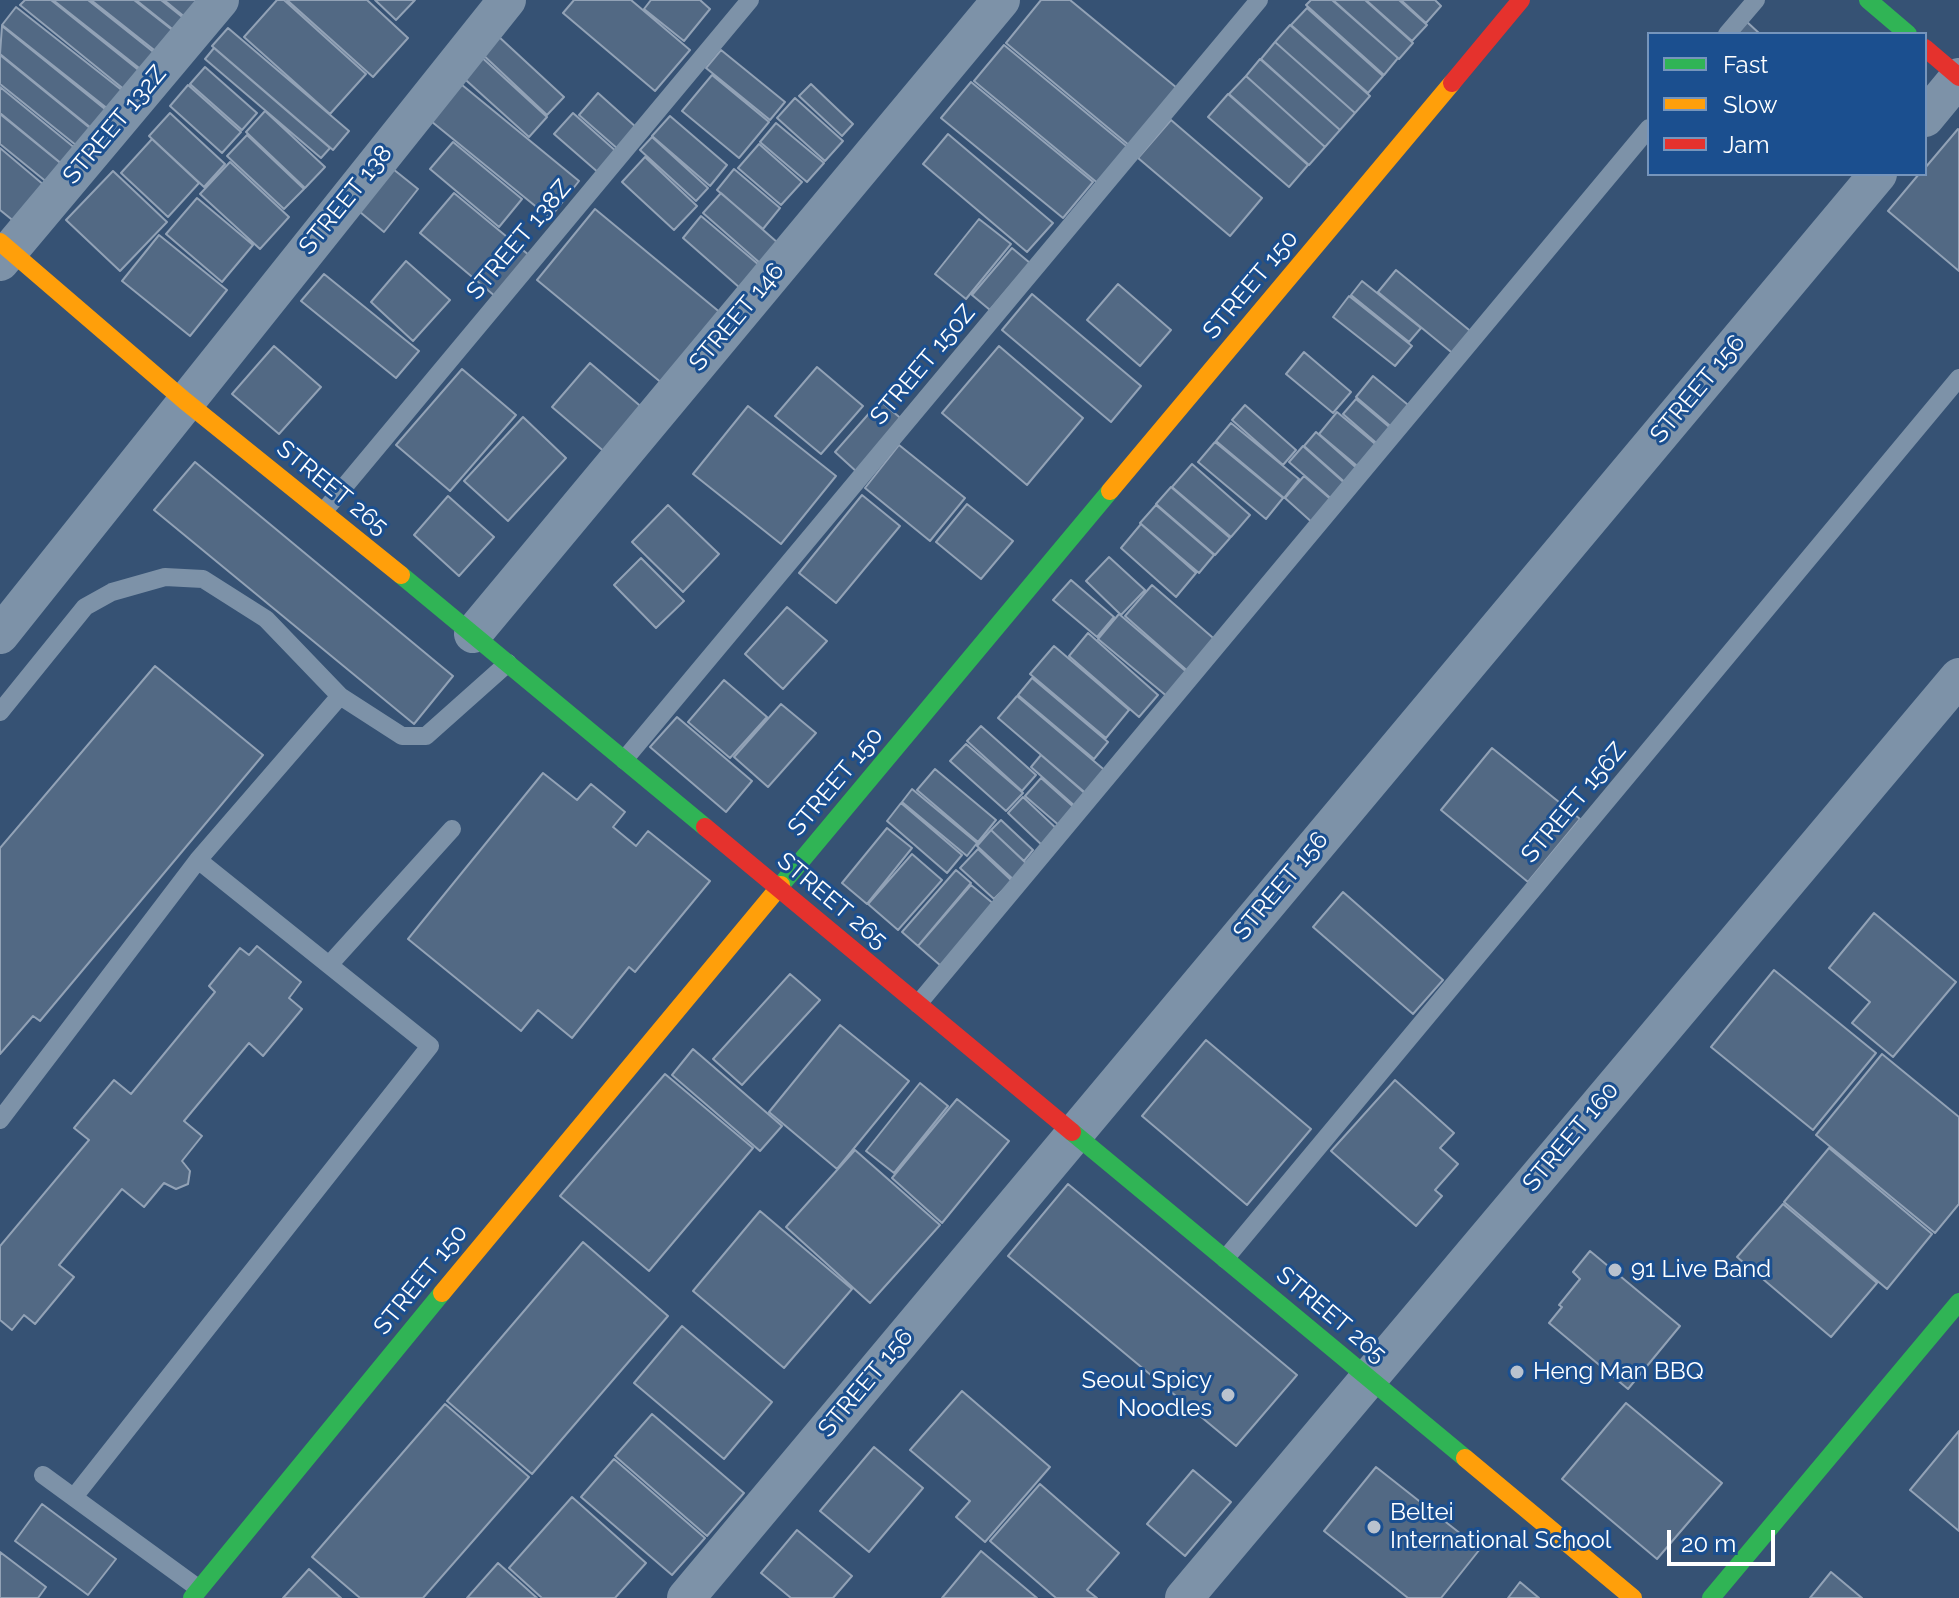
<!DOCTYPE html>
<style>
body{margin:0}
#map{position:relative;width:1959px;height:1598px;overflow:hidden;background:#365274;font-family:Raleway,sans-serif}
canvas{display:block}
.legend{position:absolute;left:1647px;top:32px;width:280px;height:144px;box-sizing:border-box;background:#1b4f8f;border:2px solid #7695bc;margin:0;padding:10px 14px;list-style:none;font-size:24px;color:#fff}
.legend li{display:flex;align-items:center;gap:16px;height:40px}
.legend b{width:40px;border:2px solid #7695bc}
.scale{position:absolute;left:1667px;top:1530px;width:108px;height:36px;box-sizing:border-box;border:4px solid #fff;border-top:0;padding-left:10px;font-size:24px;line-height:28px;white-space:nowrap;color:#fff;-webkit-text-stroke:6px #1b4f8f;paint-order:stroke}
</style>
<div id="map">
<canvas width="1959" height="1598"></canvas>
<ul class="legend">
<li><b style="height:10px;background:#30b455"></b>Fast</li>
<li><b style="height:10px;background:#ff9f0a"></b>Slow</li>
<li><b style="height:10px;background:#e5322d"></b>Jam</li>
</ul>
<div class="scale">20 m</div>
</div>
<script>
const ctx = document.querySelector('canvas').getContext('2d');
ctx.lineJoin = 'round';
function fillPath(path, color) { ctx.fillStyle = color; ctx.fill(path, 'evenodd'); }
function strokePath(path, color, width, dash) { ctx.strokeStyle = color; ctx.lineWidth = width; ctx.lineCap = dash ? 'butt' : 'round'; ctx.setLineDash(dash || []); ctx.stroke(path); }
function drawText(font, color, halo, rows, align = 'center') {
  ctx.font = font + ' Raleway,sans-serif'; ctx.lineWidth = 6; ctx.setLineDash([]); ctx.textBaseline = 'middle'; ctx.strokeStyle = halo; ctx.fillStyle = color; for (const [text, x, y, turn = 0] of rows) {
    ctx.save(); ctx.translate(x, y); ctx.rotate((+turn || 0) * Math.PI / 180); ctx.textAlign = isNaN(turn) ? turn : align; if (halo) ctx.strokeText(text, 0, 0); ctx.fillText(text, 0, 0); ctx.restore();
  }
}
const building = new Path2D(`
 M25 0H51L146 76 131 95 20 5Z
 M53 0H88L161 58 148 75Z
 M91 0H134L180 36 163 57Z
 M136 0H161L191 24 181 36Z
 M164 0H200L186 18Z
 M277 0H284L366 74 330 114 244 37Z
 M287 0H367L408 38 373 77Z
 M375 0H415L396 20Z
 M574 0H631L690 50 655 91 563 13Z
 M651 0H700L710 9 684 41 644 9Z
 M1041 0H1070L1177 88 1130 146 1006 43Z
 M1311 0H1332L1398 58 1384 75 1306 5Z
 M1333 0H1365L1413 43 1399 59Z
 M1366 0H1399L1427 25 1412 41Z
 M1401 0H1435L1441 6 1426 23Z
 M16 7 128 95 113 113 2 25Z
 M1307 8 1383 76 1368 93 1291 25Z
 M1747 22 1760 34H1736Z
 M1290 25 1370 96 1355 113 1275 42Z
 M2 26 111 114 96 132 0 54Z
 M228 28 349 131 333 150 212 46Z
 M498 36 564 97 547 115 481 53Z
 M1275 42 1355 113 1340 130 1261 59Z
 M1004 45 1130 149 1100 185 974 81Z
 M214 48 330 148 321 158 205 59Z
 M721 50 785 102 770 120 706 68Z
 M477 53 547 117 529 137 458 73Z
 M0 55 96 133 82 150 0 84Z
 M1260 59 1340 130 1325 147 1246 76Z
 M205 67 257 113 242 130 190 84Z
 M712 75 769 122 739 158 682 111Z
 M1246 76 1325 147 1309 165 1229 94Z
 M456 80 579 181 550 218 426 117Z
 M971 82 1093 182 1063 218 941 118Z
 M811 84 853 124 842 136 799 96Z
 M188 85 241 132 222 153 170 106Z
 M0 87 81 153 68 169 0 113Z
 M598 93 637 128 619 150 579 115Z
 M1228 94 1308 165 1289 187 1208 117Z
 M795 98 843 141 825 161 777 118Z
 M265 111 325 167 305 188 246 132Z
 M170 113 225 164 204 187 149 136Z
 M573 113 618 153 600 174 554 134Z
 M0 114 69 170 54 188 0 144Z
 M670 116 727 165 710 186 652 136Z
 M1171 120 1262 198 1230 236 1138 158Z
 M776 123 824 163 807 182 760 142Z
 M1958 129 1959 130V271L1888 211 1919 174H1925V168Z
 M948 134 1053 223 1027 252 923 164Z
 M247 135 304 189 284 209 227 156Z
 M652 137 708 188 696 201 640 150Z
 M152 139 199 183 168 217 121 173Z
 M453 142 522 199 499 227 430 169Z
 M759 144 802 182 781 205 738 168Z
 M0 148 51 191 21 227 0 210Z
 M645 157 697 206 674 230 622 182Z
 M230 162 289 217 260 249 200 194Z
 M388 165 418 189 384 232 354 207Z
 M734 169 780 208 763 229 717 190Z
 M113 171 167 222 120 271 66 220Z
 M454 193 530 256 496 297 420 233Z
 M721 193 778 243 760 263 703 213Z
 M197 198 253 245 222 282 166 234Z
 M595 209 722 314 663 384 537 280Z
 M701 216 759 265 740 288 683 238Z
 M979 219 1011 244 966 299 935 274Z
 M159 235 227 290 190 336 122 281Z
 M1012 248 1030 263 990 310 972 295Z
 M406 261 450 300 413 341 371 302Z
 M1396 270 1474 334 1456 356 1378 292Z
 M324 274 419 351 396 378 301 301Z
 M1362 281 1421 328 1409 342 1351 295Z
 M1118 284 1171 330 1140 366 1087 320Z
 M1032 294 1141 386 1111 422 1002 330Z
 M1349 296 1412 346 1395 366 1333 317Z
 M274 346 321 387 279 434 232 394Z
 M999 346 1083 418 1027 485 942 413Z
 M1304 352 1351 392 1333 413 1286 374Z
 M590 363 645 410 607 454 552 407Z
 M817 367 863 406 821 454 775 416Z
 M462 369 516 415 450 491 396 445Z
 M1373 376 1413 409 1395 430 1356 397Z
 M1356 399 1394 431 1381 447 1343 414Z
 M880 401 904 421 858 473 835 452Z
 M1245 405 1296 450 1283 465 1232 420Z
 M748 406 836 476 781 544 693 474Z
 M1337 412 1380 448 1362 470 1319 434Z
 M523 417 566 458 508 521 464 481Z
 M1231 423 1299 479 1284 498 1216 441Z
 M1316 432 1361 472 1349 486 1304 446Z
 M1215 442 1283 498 1266 519 1198 462Z
 M899 445 965 498 930 541 865 488Z
 M1303 446 1349 487 1335 502 1289 462Z
 M195 462 453 676 414 724 154 510Z
 M1192 464 1250 515 1231 537 1172 487Z
 M1304 476 1335 503 1315 525 1285 498Z
 M1171 487 1230 538 1215 555 1156 504Z
 M862 495 900 526 836 603 799 573Z
 M448 496 494 537 459 576 414 535Z
 M967 504 1013 541 981 579 936 542Z
 M668 505 719 554 683 592 632 542Z
 M1156 505 1214 555 1199 573 1140 523Z
 M1141 524 1196 573 1176 597 1121 548Z
 M1109 557 1145 590 1121 615 1086 581Z
 M641 558 684 601 656 628 614 585Z
 M1071 580 1114 617 1097 637 1053 600Z
 M1152 585 1219 643 1191 674 1125 616Z
 M787 607 827 641 783 689 745 654Z
 M1119 614 1189 674 1169 698 1098 639Z
 M1088 633 1158 695 1139 717 1069 656Z
 M1054 646 1129 710 1106 738 1030 674Z
 M155 666 263 755 40 1021 33 1016 0 1054V848Z
 M1032 678 1108 742 1094 759 1018 695Z
 M724 680 767 717 730 758 688 722Z
 M1017 696 1108 773 1089 796 998 718Z
 M781 704 816 733 768 787 734 757Z
 M677 717 752 781 726 812 650 747Z
 M981 726 1036 775 1022 791 967 741Z
 M966 744 1023 793 1006 811 950 761Z
 M1492 748 1580 819 1528 882 1441 810Z
 M1041 755 1088 796 1077 808 1031 767Z
 M935 769 996 820 978 842 917 790Z
 M543 773 577 800 591 784 625 812 613 827 636 846 648 831 710 881 635 972 629 967 572 1038 538 1010 521 1031 408 939Z
 M1041 778 1077 810 1061 827 1025 796Z
 M912 789 977 843 967 856 902 802Z
 M1023 797 1059 831 1044 847 1008 813Z
 M901 803 962 855 947 873 887 821Z
 M1001 820 1033 850 1024 861 991 830Z
 M887 828 912 848 867 904 842 883Z
 M991 830 1029 866 1015 881 977 846Z
 M978 849 1012 881 994 899 960 868Z
 M912 854 942 880 898 930 868 904Z
 M956 870 971 883 918 946 902 932Z
 M971 885 995 905 941 966 918 946Z
 M1343 892 1443 980 1413 1014 1313 927Z
 M1874 913 1956 982 1893 1057 1852 1023 1870 1002 1829 968Z
 M257 946 301 982 289 998 302 1009 263 1056 249 1043 184 1121 202 1136 182 1161 190 1171 188 1184 176 1189 164 1183 144 1207 122 1189 59 1265 74 1277 35 1324 24 1315 12 1330 0 1320V1246L89 1140 74 1128 114 1080 131 1094 215 992 209 986 240 948 249 955Z
 M1774 970 1876 1053 1813 1130 1711 1047Z
 M790 974 820 1000 742 1085 713 1059Z
 M840 1025 909 1081 837 1169 769 1112Z
 M1206 1040 1311 1129 1247 1205 1142 1116Z
 M693 1049 782 1126 760 1151 672 1075Z
 M1882 1054 1959 1117V1204L1935 1233 1816 1135Z
 M665 1074 753 1148 649 1271 560 1196Z
 M1395 1080 1454 1133 1440 1148 1458 1164 1435 1190 1442 1196 1416 1226 1331 1151Z
 M920 1083 948 1106 894 1173 866 1151Z
 M957 1099 1009 1141 942 1223 892 1178Z
 M1829 1148 1932 1234 1887 1289 1784 1202Z
 M855 1150 940 1225 870 1303 786 1227Z
 M1068 1184 1297 1375 1236 1446 1008 1256Z
 M1783 1204 1877 1283 1831 1337 1737 1257Z
 M760 1211 852 1289 784 1368 693 1291Z
 M583 1242 668 1316 532 1474 447 1401Z
 M1590 1251 1680 1326 1628 1389 1549 1323 1562 1307 1559 1305 1580 1279 1573 1272Z
 M682 1326 772 1402 724 1459 634 1383Z
 M962 1391 1050 1467 985 1542 956 1517 970 1501 910 1450Z
 M1626 1403 1722 1483 1657 1559 1562 1479Z
 M445 1404 529 1477 423 1598H360L312 1557Z
 M652 1414 744 1493 707 1536 615 1456Z
 M1959 1431V1531L1910 1490Z
 M874 1447 923 1488 869 1552 820 1511Z
 M614 1459 705 1538 672 1575 581 1497Z
 M1376 1467 1480 1549 1441 1598H1408L1324 1531Z
 M1193 1470 1231 1502 1185 1556 1147 1524Z
 M1040 1484 1119 1553 1087 1590 1097 1598H1056L990 1541Z
 M572 1497 646 1563 615 1598H542L509 1568Z
 M42 1504 116 1559 88 1595 15 1541Z
 M797 1530 852 1576 833 1598H791L761 1573Z
 M981 1551 1037 1598H942Z
 M0 1552 46 1587 38 1598H0Z
 M498 1563 537 1598H467Z
 M309 1569 341 1598H283Z
 M1831 1572 1862 1598H1810Z
 M1520 1582 1539 1598H1508Z`);
const lane = new Path2D(`
 M1727 34 1756 0
 M324 511 750 0
 M0 712 85 607 112 592 165 577 203 579 266 619 340 696 402 736H426L508 663
 M624 760 1259 0
 M329 965 452 829
 M918 1004 1649 128
 M0 1120 198 860 340 696
 M1225 1259 1959 378
 M43 1475 198 1588
 M74 1497 430 1046 198 860`);
const street = new Path2D(`
 M1925 118 1959 77
 M0 262 220 0
 M473 634 1001 0
 M0 635 507 0
 M686 1598 1878 174
 M1184 1598 1959 677`);
const fast = new Path2D(`
 M1868 0 1908 34
 M401 575 705 827
 M781 885 1110 491
 M1072 1132 1465 1458
 M192 1598 442 1293
 M1711 1598 1959 1302`);
const slow = new Path2D(`
 M0 242 185 401 401 575
 M1110 491 1452 83
 M442 1293 781 885
 M1465 1458 1633 1598`);
const jam = new Path2D(`
 M1925 48 1959 77
 M1452 83 1521 0
 M705 827 1072 1132`);
const markers = [
 [1615,1270,8,"#b9c2ce"],
 [1517,1372,8,"#b9c2ce"],
 [1228,1395,8,"#b9c2ce"],
 [1374,1527,8,"#b9c2ce"]
];
const streetNames = [
 ["STREET 132Z",115,125,-50],
 ["STREET 138",346,200,-51],
 ["STREET 138Z",519,240,-50],
 ["STREET 150",1251,285,-50],
 ["STREET 146",737,317,-50],
 ["STREET 150Z",923,365,-50],
 ["STREET 156",1698,389,-50],
 ["STREET 265",332,488,39],
 ["STREET 150",836,782,-50],
 ["STREET 156Z",1574,803,-50],
 ["STREET 156",1281,886,-50],
 ["STREET 265",832,901,40],
 ["STREET 160",1571,1137,-50],
 ["STREET 150",421,1280,-51],
 ["STREET 265",1331,1315,40],
 ["STREET 156",866,1383,-50]
];
const poiNames = [
 ["91 Live Band",1631,1270],
 ["Heng Man BBQ",1533,1372],
 ["Seoul Spicy",1212,1381,"right"],
 ["Noodles",1212,1409,"right"],
 ["Beltei",1390,1513],
 ["International School",1390,1541]
];
fillPath(building, '#526984');
strokePath(building, '#92a2b6', 2);
strokePath(lane, '#7d92a8', 18);
strokePath(street, '#7d92a8', 38);
strokePath(fast, '#30b455', 18);
strokePath(slow, '#ff9f0a', 18);
strokePath(jam, '#e5322d', 18);
for (const [x, y, r, color] of markers) { const dot = new Path2D(); dot.arc(x, y, r, 0, 2 * Math.PI); ctx.fillStyle = color; ctx.fill(dot); strokePath(dot, '#1b4f8f', 3); }
drawText('24px', '#fff', '#1b4f8f', streetNames);
drawText('24px', '#fff', '#1b4f8f', poiNames, 'left');
</script>
